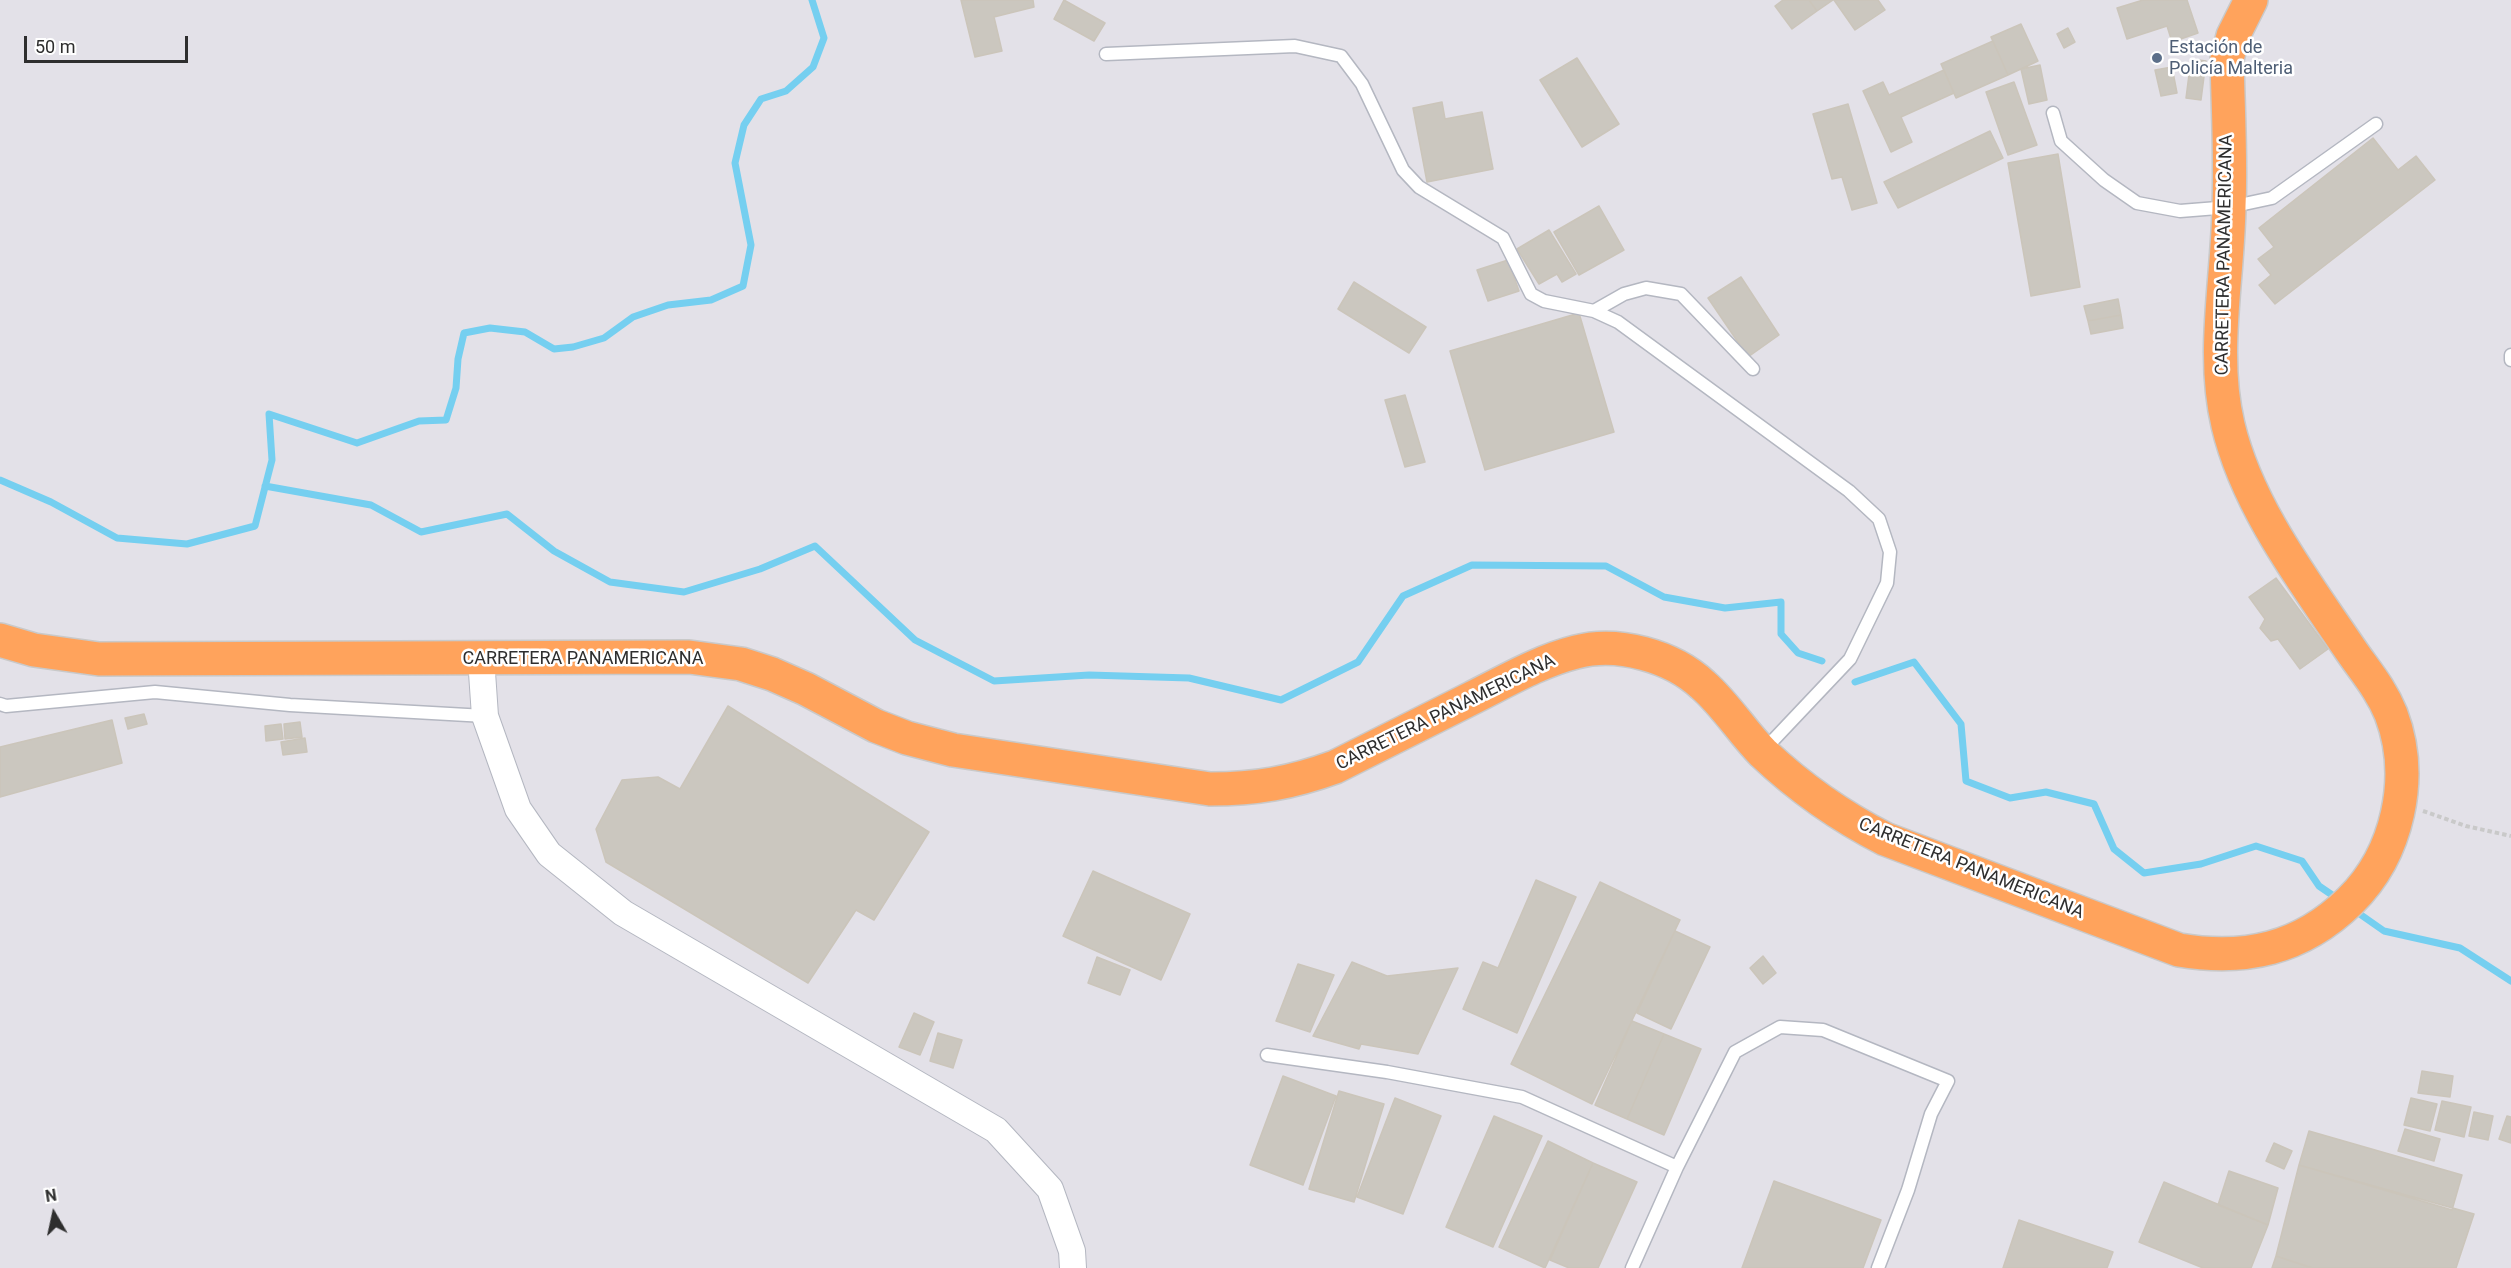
<!DOCTYPE html>
<meta charset="utf-8">
<style>
body{margin:0}
#map{position:relative;width:2511px;height:1268px;overflow:hidden;background:#efe9e1;font-family:Roboto,sans-serif}
canvas{display:block}
.north{position:absolute;left:24px;top:1184px;width:60px;height:60px;-webkit-text-stroke:4px #fff;paint-order:stroke;rotate:351deg;font-size:16px;font-weight:700;line-height:24px;text-align:center;color:#2e2e2e}
.north::after{content:'';display:block;margin:auto;width:21px;height:27px;background:#2e2e2e;clip-path:polygon(50% 0,100% 100%,50% 72%,0 100%)}
.scale{position:absolute;left:24px;top:36px;width:164px;height:27px;box-sizing:border-box;border:3px solid #2e2e2e;border-top:0;padding-left:8px;font-size:18px;line-height:21px;white-space:nowrap;color:#2e2e2e;-webkit-text-stroke:4px #fff;paint-order:stroke}
</style>
<div id="map">
<canvas width="2511" height="1268"></canvas>
<div class="north">N</div>
<div class="scale">50 m</div>
</div>
<script>
const ctx = document.querySelector('canvas').getContext('2d');
ctx.lineJoin = 'round';
function fillPath(path, color) { ctx.fillStyle = color; ctx.fill(path, 'evenodd'); }
function strokePath(path, color, width, dash) { ctx.strokeStyle = color; ctx.lineWidth = width; ctx.lineCap = dash ? 'butt' : 'round'; ctx.setLineDash(dash || []); ctx.stroke(path); }
function drawText(font, color, halo, rows, align = 'center') {
  ctx.font = font + ' Roboto,sans-serif'; ctx.lineWidth = 5; ctx.setLineDash([]); ctx.textBaseline = 'middle'; ctx.strokeStyle = halo; ctx.fillStyle = color; for (const [text, x, y, turn = 0] of rows) {
    ctx.save(); ctx.translate(x, y); ctx.rotate((+turn || 0) * Math.PI / 180); ctx.textAlign = isNaN(turn) ? turn : align; if (halo) ctx.strokeText(text, 0, 0); ctx.fillText(text, 0, 0); ctx.restore();
  }
}
const industrial = new Path2D(`
 M0 0H2511V1268H0Z`);
const stream = new Path2D(`
 M0 480 51 502 117 538 187 544 255 526 272 460 269 414 357 443 419 421 446 420 456 388 458 359 464 333 490 328 525 332 554 349 573 347 604 338 633 317 668 305 711 300 743 286 751 245 735 163 744 125 761 99 786 91 813 67 824 38 812 0
 M265 486 371 505 421 532 507 514 554 551 610 582 684 592 760 569 815 546 915 640 994 681 1089 675 1189 678 1281 700 1358 662 1403 596 1472 565 1606 566 1664 597 1725 608 1781 602V634L1798 653 1822 661
 M1855 682 1914 662 1961 724 1966 781 2010 798 2046 792 2094 804 2114 849 2144 873 2201 864 2256 846 2302 861 2319 886 2338 899
 M2354 910 2384 931 2460 948 2511 981`);
const building = new Path2D(`
 M961 0H1033L1034 7 994 17 1002 51 975 57Z
 M1064 0 1105 23 1094 41 1054 19Z
 M1783 0H1809L1817 11 1792 29 1775 6Z
 M1809 0H1833L1817 11Z
 M1834 0H1878L1885 10 1855 30Z
 M2143 0H2187L2198 33 2172 42 2167 26 2127 39 2117 8Z
 M2021 24 2038 61 2008 75 1991 37Z
 M2068 28 2075 42 2064 48 2057 34Z
 M1993 41 2008 75 1956 98 1941 64Z
 M1577 58 1619 124 1582 147 1540 80Z
 M2191 59 2206 61 2201 100 2186 98Z
 M2040 65 2047 100 2029 104 2021 69Z
 M2172 67 2177 93 2161 96 2155 70Z
 M1944 70 1954 93 1901 117 1912 142 1891 152 1863 91 1883 82 1889 95Z
 M2014 82 2037 145 2008 155 1986 92Z
 M1442 102 1445 119 1482 112 1493 169 1427 182 1413 108Z
 M1848 104 1877 203 1852 210 1842 177 1832 179 1813 114Z
 M1990 131 2003 158 1898 208 1884 182Z
 M2373 138 2398 170 2416 156 2435 180 2275 304 2259 285 2271 275 2258 259 2274 247 2259 228Z
 M2058 154 2080 287 2031 296 2008 163Z
 M1599 206 1624 250 1579 275 1554 232Z
 M1549 230 1576 274 1562 282 1557 274 1539 284 1517 249Z
 M1508 260 1519 291 1488 301 1477 270Z
 M1741 277 1779 335 1748 357 1708 298Z
 M1354 282 1426 327 1409 353 1338 309Z
 M2118 299 2121 315 2088 321 2084 306Z
 M1579 313 1614 432 1485 470 1450 351Z
 M2121 315 2123 328 2091 334 2088 321Z
 M1405 395 1425 462 1405 467 1385 400Z
 M2276 578 2328 649 2300 669 2278 639 2271 641 2260 628 2265 619 2249 597Z
 M728 706 929 832 874 920 856 910 808 983 606 862 596 829 622 780 658 777 680 789Z
 M144 714 147 724 128 729 125 718Z
 M112 720 122 763 0 797V747Z
 M300 722 302 737 285 739 284 724Z
 M281 724 283 739 266 741 265 726Z
 M305 738 307 752 283 755 281 742Z
 M1093 871 1190 914 1161 980 1063 936Z
 M1536 880 1576 897 1517 1033 1463 1009 1483 962 1498 968Z
 M1600 882 1680 920 1592 1104 1511 1064Z
 M1675 931 1710 947 1671 1029 1637 1013Z
 M1763 956 1776 973 1763 984 1750 968Z
 M1097 957 1130 970 1120 995 1088 983Z
 M1352 962 1387 976 1458 968 1418 1054 1361 1044 1359 1049 1313 1036Z
 M1298 964 1334 975 1310 1032 1276 1021Z
 M914 1013 934 1022 920 1055 899 1047Z
 M1632 1021 1664 1034 1627 1119 1595 1105Z
 M938 1033 962 1040 953 1068 930 1061Z
 M1664 1034 1701 1049 1664 1135 1627 1119Z
 M2422 1071 2453 1076 2450 1097 2418 1093Z
 M1283 1076 1336 1096 1303 1185 1250 1165Z
 M1339 1091 1384 1104 1354 1202 1309 1189Z
 M1395 1098 1441 1116 1403 1214 1357 1197Z
 M2411 1098 2437 1104 2430 1131 2404 1125Z
 M2442 1101 2471 1107 2464 1137 2435 1130Z
 M2474 1112 2493 1116 2488 1140 2469 1136Z
 M1494 1116 1542 1136 1493 1247 1446 1227Z
 M2507 1116 2511 1117V1143L2499 1139Z
 M2405 1129 2440 1139 2434 1161 2398 1151Z
 M2309 1131 2462 1175 2452 1210 2299 1165Z
 M1548 1141 1593 1163 1545 1268 1499 1247Z
 M2274 1143 2292 1151 2284 1169 2266 1161Z
 M1593 1163 1637 1182 1598 1268H1569L1550 1260Z
 M2299 1165 2474 1214 2456 1268H2311L2276 1256Z
 M2229 1171 2278 1188 2268 1225 2218 1205Z
 M1774 1181 1881 1220 1863 1268H1742Z
 M2164 1182 2268 1225 2251 1268H2203L2139 1242Z
 M2019 1220 2113 1252 2107 1268H2003Z
 M2276 1256 2313 1268H2272Z`);
const path = new Path2D(`
 M2423 811 2466 826 2511 836`);
const lane = new Path2D(`
 M1106 54 1295 46 1341 56 1362 84 1403 170 1419 187 1503 238 1531 294 1544 301 1594 311 1618 322 1849 491 1879 519 1890 552 1887 583 1850 659 1763 751
 M2053 113 2061 141 2104 180 2137 203 2180 211 2230 207 2272 198 2376 124
 M1594 311 1624 294 1646 288 1681 294 1753 369
 M2511 355V360
 M0 704 6 706 155 692 290 705 485 716
 M1267 1055 1387 1072 1522 1097 1677 1167
 M1632 1268 1677 1167 1735 1052 1780 1027 1823 1030 1948 1081 1931 1114 1908 1190 1878 1268`);
const street = new Path2D(`
 M481 658 485 716 518 809 549 854 623 913 996 1130 1050 1189 1072 1251 1073 1268`);
const highway = new Path2D(`
 M0 640 34 650 99 659 689 657 741 664 772 674 806 689 876 726 907 738 953 750 1210 789C1256 789 1291 783 1335 767 1380 744 1426 721 1472 698 1506 681 1540 661 1576 652 1618 641 1672 656 1703 685 1726 705 1742 732 1763 753 1800 788 1840 816 1885 839L2179 950C2245 961 2301 949 2350 901 2398 854 2415 777 2391 714 2381 689 2365 671 2350 649 2304 581 2247 506 2228 425 2211 353 2228 279 2229 206 2231 157 2228 108 2227 59L2233 36 2251 0`);
const markers = [
 [2157,58,6,"#5c6f8a"]
];
const serviceNames = [
 ["Estación de",2169,48],
 ["Policía Malteria",2169,69]
];
const streetNames = [
 ["CARRETERA PANAMERICANA",2225,255,-89],
 ["CARRETERA PANAMERICANA",583,659],
 ["CARRETERA PANAMERICANA",1446,713,-26],
 ["CARRETERA PANAMERICANA",1971,869,22]
];
fillPath(industrial, '#e3e1e8');
strokePath(stream, '#75cff0', 7);
fillPath(building, '#cbc7bf');
strokePath(building, '#cbc5ba', 1.5);
strokePath(lane, '#b4b7c1', 15);
strokePath(street, '#b4b7c1', 28);
strokePath(highway, '#c9c9c9', 36);
strokePath(path, '#c9c9c9', 4, [4.5, 3]);
strokePath(lane, '#fff', 12);
strokePath(street, '#fff', 26);
strokePath(highway, '#ffa35c', 33);
for (const [x, y, r, color] of markers) { const dot = new Path2D(); dot.arc(x, y, r, 0, 2 * Math.PI); ctx.fillStyle = color; ctx.fill(dot); strokePath(dot, '#fff', 2); }
drawText('18px', '#4e5e75', '#fff', serviceNames, 'left');
drawText('18px', '#2e2e2e', '#fff', streetNames);
</script>
